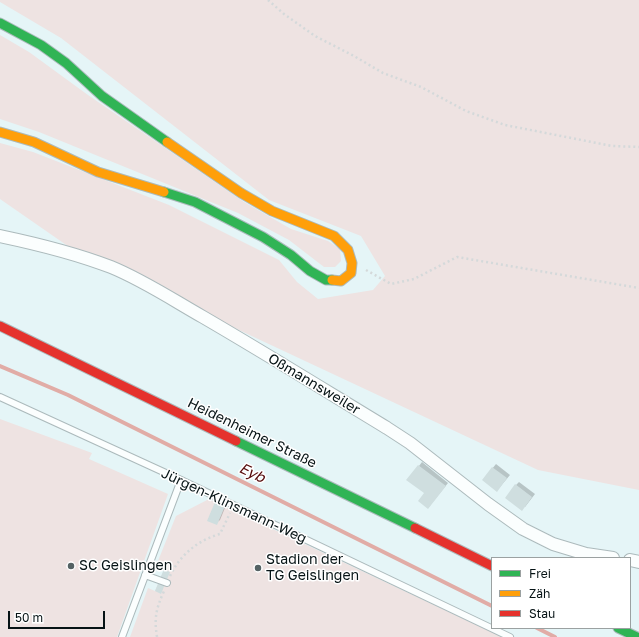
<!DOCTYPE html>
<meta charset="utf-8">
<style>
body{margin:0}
#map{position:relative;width:639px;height:637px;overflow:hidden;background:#e5f5f7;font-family:"Golos Text",sans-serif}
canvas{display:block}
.legend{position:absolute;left:491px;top:557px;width:140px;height:72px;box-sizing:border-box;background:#fff;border:1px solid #9ba1a1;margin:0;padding:5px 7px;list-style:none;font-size:12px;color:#061315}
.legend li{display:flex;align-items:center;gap:8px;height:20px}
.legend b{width:20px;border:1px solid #9ba1a1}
.scale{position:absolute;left:8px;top:611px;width:97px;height:18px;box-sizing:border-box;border:2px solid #061315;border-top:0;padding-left:5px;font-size:12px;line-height:14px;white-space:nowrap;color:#061315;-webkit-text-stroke:3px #fff;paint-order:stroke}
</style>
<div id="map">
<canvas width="639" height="637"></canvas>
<ul class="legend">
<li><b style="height:5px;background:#30b455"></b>Frei</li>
<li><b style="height:5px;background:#ff9f0a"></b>Zäh</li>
<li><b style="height:5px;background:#e5322d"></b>Stau</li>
</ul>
<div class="scale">50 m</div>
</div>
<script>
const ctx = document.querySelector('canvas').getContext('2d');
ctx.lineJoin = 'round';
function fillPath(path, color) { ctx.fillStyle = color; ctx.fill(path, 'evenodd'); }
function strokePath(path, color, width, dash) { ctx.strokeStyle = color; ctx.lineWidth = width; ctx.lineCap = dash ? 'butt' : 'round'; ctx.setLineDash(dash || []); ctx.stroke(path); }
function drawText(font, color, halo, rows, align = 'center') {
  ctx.font = font + ' "Golos Text",sans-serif'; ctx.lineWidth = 3; ctx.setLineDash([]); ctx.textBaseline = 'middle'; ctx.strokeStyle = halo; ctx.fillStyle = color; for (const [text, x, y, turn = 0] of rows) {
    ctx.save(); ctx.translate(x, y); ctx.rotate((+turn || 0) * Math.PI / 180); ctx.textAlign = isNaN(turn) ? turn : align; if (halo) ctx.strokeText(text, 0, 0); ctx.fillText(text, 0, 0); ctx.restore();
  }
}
const green = new Path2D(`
 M0 0H639V490L538 470 85 258 0 199V143L33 152 169 205 279 260 297 282 318 299 373 290 385 276 361 236 269 200 61 38 0 2Z
 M0 35 29 52 88 95 244 202 291 229 328 241 340 249 341 261 335 267H324L289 240 238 213 39 132 0 119Z
 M0 419 92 453 89 459 168 494 117 637H0Z
 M209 499 500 636V637H130L148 588 155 591 164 570 156 566 176 516Z`);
const shadow = new Path2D(`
 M422 462 448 483 428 508 419 466Z
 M496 464 510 475 500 487 483 480Z
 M519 482 535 494 525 507 516 485Z
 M219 499 227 503 220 520 216 523 208 520 216 502Z`);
const stream = new Path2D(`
 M0 366 68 395 492 606
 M537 628 555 637`);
const building = new Path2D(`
 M418 465 446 486 428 509 418 501 424 493 406 480Z
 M492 467 507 478 497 492 482 480Z
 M515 484 532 497 522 511 505 498Z
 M215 502 225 506 217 525 207 521Z
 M164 569 170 572 161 594 155 591Z`);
const path = new Path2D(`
 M268 0 284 14 315 36 354 56 383 73 421 87 466 111 505 125 612 146 639 147
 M366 270 391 284 414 279 457 257 639 288
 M170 576C180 555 198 540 220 534L230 513
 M157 637C154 618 156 609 164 591`);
const lane = new Path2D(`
 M0 397 181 480 510 637
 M145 575 167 583
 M122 637 181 480`);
const street = new Path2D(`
 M0 236C38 244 75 253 111 267 143 280 173 300 203 317 265 353 326 391 387 428L410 443 488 504 523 529 553 544 586 554 613 558
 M630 560 639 562`);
const fast = new Path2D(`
 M0 23 41 45 66 63 102 96 167 142
 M164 192 195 202 263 237 291 255 310 271 326 280H332
 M236 441 415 528
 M618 628 637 637`);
const slow = new Path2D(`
 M0 132 34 142 98 172 164 192
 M167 142 241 193 272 211 334 236 348 250 352 263 351 273 341 281 332 280`);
const jam = new Path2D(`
 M0 326 236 441
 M415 528 492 566`);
const markers = [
 [71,566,4,"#546264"],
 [258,568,4,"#546264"]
];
const streetNames = [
 ["Oßmannsweiler",314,384,31],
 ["Heidenheimer Straße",252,433,26],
 ["Jürgen-Klinsmann-Weg",234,506,25]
];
const poiNames = [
 ["Stadion der",266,560],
 ["TG Geislingen",266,576],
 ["SC Geislingen",79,566]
];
const waterNames = [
 ["Eyb",252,473,26]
];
fillPath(green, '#eee3e2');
fillPath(shadow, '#0003');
strokePath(stream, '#e1aca6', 4);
fillPath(building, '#cfdedf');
strokePath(lane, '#acbabc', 8);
strokePath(street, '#acbabc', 14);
strokePath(fast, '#acbabc', 11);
strokePath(slow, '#acbabc', 11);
strokePath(jam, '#acbabc', 11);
strokePath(path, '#d4d9da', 2.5, [2, 3]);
strokePath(lane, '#fbfefe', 6);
strokePath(street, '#fbfefe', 12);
strokePath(fast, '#30b455', 9);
strokePath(slow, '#ff9f0a', 9);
strokePath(jam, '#e5322d', 9);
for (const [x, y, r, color] of markers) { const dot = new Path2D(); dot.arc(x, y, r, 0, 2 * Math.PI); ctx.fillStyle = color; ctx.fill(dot); strokePath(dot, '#fff', 1.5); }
drawText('14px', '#061315', '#fff', streetNames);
drawText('14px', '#061315', '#fff', poiNames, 'left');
drawText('italic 15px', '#550b0b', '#fff', waterNames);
</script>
